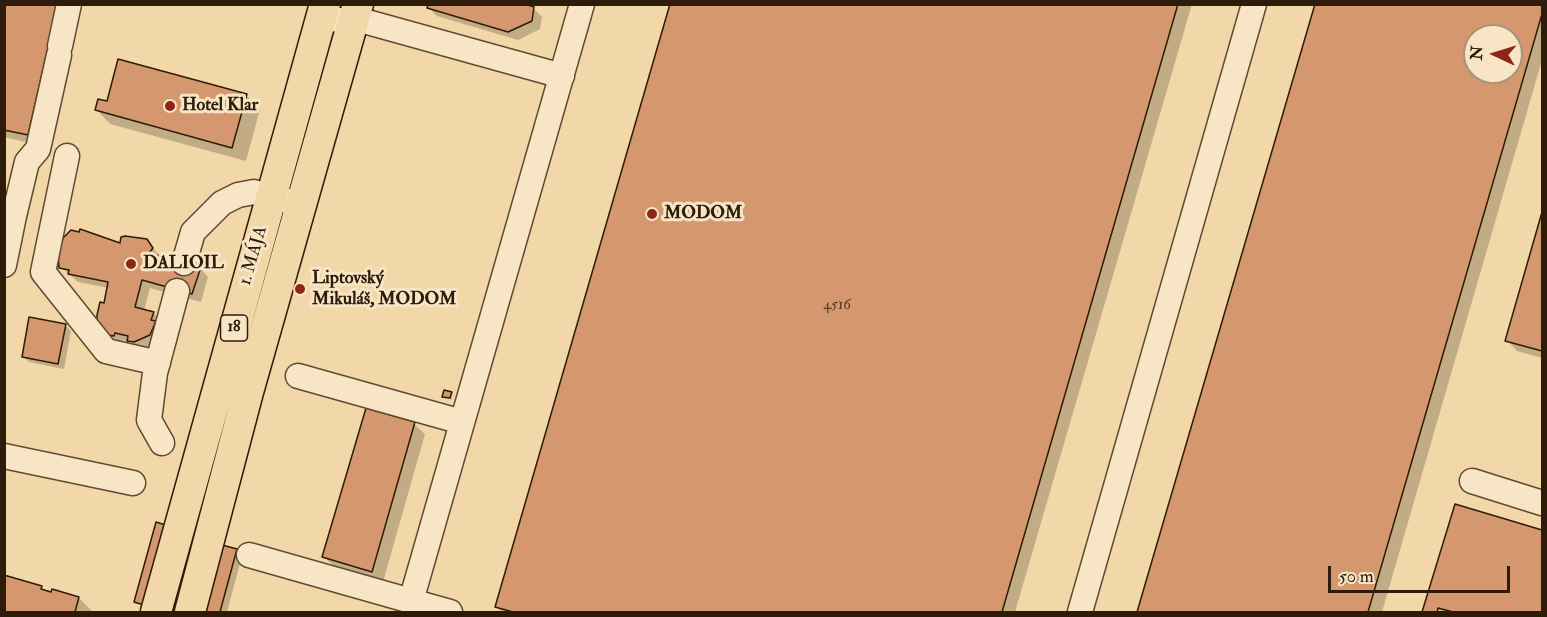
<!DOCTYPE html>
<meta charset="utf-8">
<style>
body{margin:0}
#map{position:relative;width:1547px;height:617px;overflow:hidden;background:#f2d7a8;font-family:"IM FELL Double Pica",serif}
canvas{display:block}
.frame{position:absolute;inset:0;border:6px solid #2c1c09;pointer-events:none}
.north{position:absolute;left:1463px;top:24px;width:60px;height:60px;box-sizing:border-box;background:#f7e5c6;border:2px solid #a6957a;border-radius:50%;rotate:274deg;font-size:16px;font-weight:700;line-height:24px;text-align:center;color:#2c1c09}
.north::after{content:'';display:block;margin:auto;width:21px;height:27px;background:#8f2418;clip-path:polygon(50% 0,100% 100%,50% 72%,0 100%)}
.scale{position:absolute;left:1328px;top:566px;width:182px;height:27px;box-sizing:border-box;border:3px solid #2c1c09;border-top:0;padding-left:8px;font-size:18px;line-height:21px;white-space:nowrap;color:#2c1c09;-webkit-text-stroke:4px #f7e5c6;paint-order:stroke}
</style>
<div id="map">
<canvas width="1547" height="617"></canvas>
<div class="frame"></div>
<div class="north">N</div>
<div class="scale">50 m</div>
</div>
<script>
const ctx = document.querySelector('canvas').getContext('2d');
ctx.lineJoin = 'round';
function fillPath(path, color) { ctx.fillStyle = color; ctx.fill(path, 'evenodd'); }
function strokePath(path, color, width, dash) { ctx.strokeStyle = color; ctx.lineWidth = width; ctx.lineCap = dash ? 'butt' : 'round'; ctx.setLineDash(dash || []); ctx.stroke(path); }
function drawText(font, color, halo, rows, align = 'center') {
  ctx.font = font + ' "IM FELL Double Pica",serif'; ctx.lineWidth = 6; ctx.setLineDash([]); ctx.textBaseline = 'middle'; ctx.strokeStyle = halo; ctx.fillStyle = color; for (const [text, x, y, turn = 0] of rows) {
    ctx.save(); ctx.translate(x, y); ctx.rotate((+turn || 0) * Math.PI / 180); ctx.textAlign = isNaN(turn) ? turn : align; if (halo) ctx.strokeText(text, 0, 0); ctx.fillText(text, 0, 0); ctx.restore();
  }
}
const shadow = new Path2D(`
 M4 4H71L38 145 4 137Z
 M672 4H1192L1015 612H502L496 607Z
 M1316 4H1542V60L1382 612H1139ZM1475 36H1511V72H1475Z
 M429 8 534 9 542 17 540 29 518 40 437 16Z
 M246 95 260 109 246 161 110 124 97 110 108 103Z
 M1542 218V358L1517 351 1507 340Z
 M146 241 162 258 200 268 208 277 201 302 150 288 144 311 153 313 162 322 152 348 139 349 131 342 123 340 122 344 114 340 105 331 109 288 78 282 61 267 121 245Z
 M65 325 71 331 64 369 29 362 23 356Z
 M451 393 452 400 444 396Z
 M414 424 425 434 383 582 335 567 324 557Z
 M1456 506 1542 532V612H1423Z
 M223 547 236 550 242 556 227 612H206Z
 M4 577 41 587 46 592 52 594 53 591 79 598 93 612H4Z`);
const building = new Path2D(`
 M4 4H58L28 135 4 130Z
 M428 4H525L534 7 532 21 508 32 427 8Z
 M670 4H1178L1002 612H513L495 607Z
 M1315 4H1542V14L1368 612H1137ZM1475 36H1511V72H1475Z
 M118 59 247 94 232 148 95 110 98 99 107 101Z
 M1542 212V351L1505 341Z
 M80 229 120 243 121 237 125 236 147 239 153 248 149 253 201 267 192 294 142 280 135 307 154 312 151 320 156 321 150 335 134 342 127 341 128 336 115 333 114 336 108 335 97 322V315L100 302 104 303 108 282 68 274 69 270 59 268 58 254 63 238 71 230 79 232Z
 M29 317 66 324 58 364 22 357Z
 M444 390 452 392 450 398 442 397Z
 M366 408 415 422 372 572 322 557Z
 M1455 504 1542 530V612H1453L1438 608 1437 612H1422Z
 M156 522 169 526 147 606 134 602Z
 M222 545 237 549 220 612H204Z
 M4 575 42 586 41 589 51 592 52 589 79 597 75 612H4Z`);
const minor = new Path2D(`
 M338 20H360L562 76
 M60 46 69 4
 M67 156 43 272 106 351 158 363
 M4 214 14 216 4 265
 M14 216 27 162 38 149 59 55
 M184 263 193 232 222 203 238 195 254 192 288 201
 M298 376 462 422
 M162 443 149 420 155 373 177 291
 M4 456 133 483
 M1472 481 1542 503
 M249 555 411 601
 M450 612 411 601 582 4
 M1080 612 1254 4`);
const major = new Path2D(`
 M156 612 325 4
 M190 612 248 392 358 4`);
const markers = [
 [170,106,6,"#8f2418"],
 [652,214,6,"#8f2418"],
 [131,264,6,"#8f2418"],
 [300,289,6,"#8f2418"]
];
const numberNames = [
 ["4516",837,306]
];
const shields = [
 [234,328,27]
];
const shieldNames = [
 ["18",234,328]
];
const poiNames = [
 ["Hotel Klar",182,106],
 ["MODOM",664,214],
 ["DALIOIL",143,264],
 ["Liptovský",312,279],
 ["Mikuláš, MODOM",312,300]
];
const streetNames = [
 ["1. MÁJA",254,256,-74]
];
fillPath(shadow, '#0003');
fillPath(building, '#d5976d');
strokePath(building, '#2c1c09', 1.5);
strokePath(minor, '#5e4b31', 27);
strokePath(major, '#2c1c09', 33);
strokePath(minor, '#f7e5c6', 24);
strokePath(major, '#f2d7a8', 30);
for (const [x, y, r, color] of markers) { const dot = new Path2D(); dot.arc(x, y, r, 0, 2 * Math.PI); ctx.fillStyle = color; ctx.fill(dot); strokePath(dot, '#f7e5c6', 2); }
drawText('15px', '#563b22', null, numberNames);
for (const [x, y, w] of shields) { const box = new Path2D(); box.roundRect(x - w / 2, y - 13, w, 26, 4.5); ctx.fillStyle = '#f7e5c6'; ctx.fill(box); strokePath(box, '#2c1c09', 1.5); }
drawText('bold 16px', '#2c1c09', null, shieldNames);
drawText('bold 18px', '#2c1c09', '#f7e5c6', poiNames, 'left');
drawText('18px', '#2c1c09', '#f7e5c6', streetNames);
</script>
